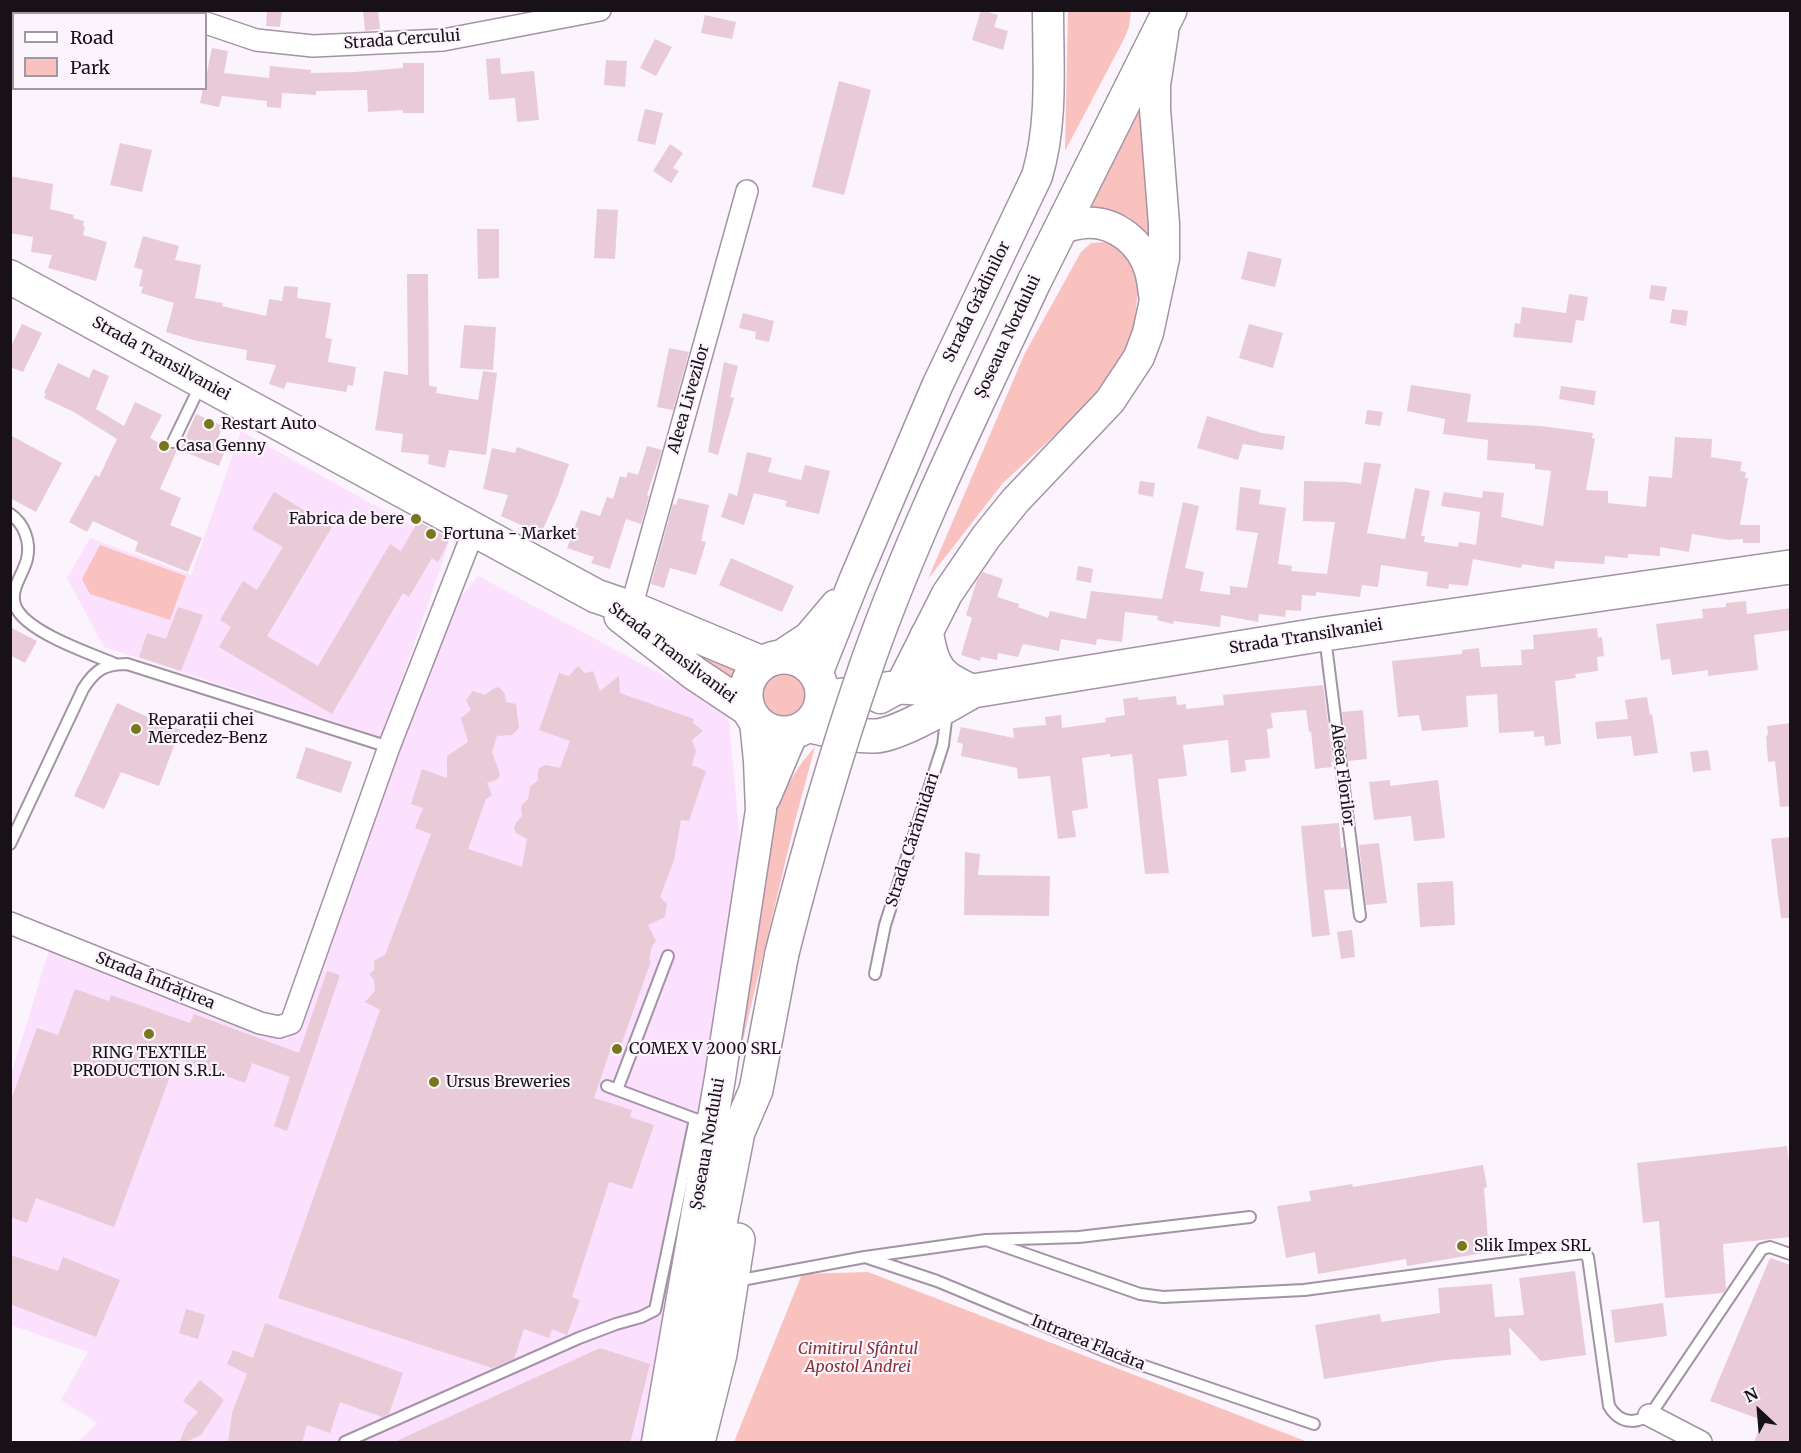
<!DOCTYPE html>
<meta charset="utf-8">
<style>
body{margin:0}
#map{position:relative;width:1801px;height:1453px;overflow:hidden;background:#fcf4fd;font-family:Merriweather,serif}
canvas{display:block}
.frame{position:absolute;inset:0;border:12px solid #181118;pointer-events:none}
.legend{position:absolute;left:12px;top:12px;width:195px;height:78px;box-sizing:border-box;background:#fcf4fd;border:2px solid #a199a1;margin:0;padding:8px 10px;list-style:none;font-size:18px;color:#181118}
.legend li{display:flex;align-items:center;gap:12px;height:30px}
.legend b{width:30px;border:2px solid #a199a1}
.north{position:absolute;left:1729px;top:1381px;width:60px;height:60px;-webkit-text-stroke:4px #fcf4fd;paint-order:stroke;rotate:334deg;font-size:16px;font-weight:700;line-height:24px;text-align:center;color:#181118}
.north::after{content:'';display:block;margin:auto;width:21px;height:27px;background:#181118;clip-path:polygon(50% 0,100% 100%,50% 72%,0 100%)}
</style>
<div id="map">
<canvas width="1801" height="1453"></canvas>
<div class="frame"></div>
<ul class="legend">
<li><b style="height:8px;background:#fff"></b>Road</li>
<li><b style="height:16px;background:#f9c2bf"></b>Park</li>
</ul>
<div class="north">N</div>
</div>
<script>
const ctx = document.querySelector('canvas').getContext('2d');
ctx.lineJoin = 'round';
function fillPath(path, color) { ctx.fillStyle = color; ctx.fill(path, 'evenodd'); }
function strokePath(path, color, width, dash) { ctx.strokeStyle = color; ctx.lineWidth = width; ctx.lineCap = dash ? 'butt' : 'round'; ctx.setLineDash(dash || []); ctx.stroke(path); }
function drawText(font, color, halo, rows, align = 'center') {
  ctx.font = font + ' Merriweather,serif'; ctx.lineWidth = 4.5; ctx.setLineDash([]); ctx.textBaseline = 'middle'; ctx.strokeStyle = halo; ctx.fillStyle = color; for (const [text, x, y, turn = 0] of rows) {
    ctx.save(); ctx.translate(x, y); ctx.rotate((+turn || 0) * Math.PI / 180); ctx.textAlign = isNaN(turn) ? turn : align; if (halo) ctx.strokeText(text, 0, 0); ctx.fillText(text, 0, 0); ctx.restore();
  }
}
const built = new Path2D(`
 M241 431 448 546 382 737 104 647 67 578 90 538 191 575Z
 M478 576 728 710 740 841 685 1205 643 1442H78L97 1423 61 1400 88 1352 11 1325V1075L49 950 287 1040 457 601Z`);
const green = new Path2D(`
 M1068 11H1131L1129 27 1124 39 1065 151Z
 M1143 105 1149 234 1129 217 1112 210 1085 212Z
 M1107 242 1119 246 1131 257 1139 282 1134 325 1123 359 1093 403 1071 420 1003 483 928 579 1025 353 1081 252 1091 243Z
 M100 545 186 576 170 620 90 594 82 579Z
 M640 622 739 670 731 680Z
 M761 695a22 22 0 1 1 44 0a22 22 0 1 1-44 0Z
 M815 747 795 821 722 1128 775 812C786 786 796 768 815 747Z
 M868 1272 1308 1442H734L802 1274Z`);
const building = new Path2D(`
 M267 10H282L280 27 266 26Z
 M363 10H378L380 29 365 31Z
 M981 10 998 15 994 27 1008 31 1003 50 972 40Z
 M705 15 736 22 732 39 701 33Z
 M655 39 672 47 656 76 640 68Z
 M212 48 228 51 224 73 269 78 270 66 311 70V73L355 72 403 68V63H424V113H403V110L368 112 367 90 316 91V95L282 93 281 108 267 107V101L222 96 219 107 200 103 203 88H206V77Z
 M500 58 501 74 534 71 539 120 517 122 515 98 489 100 486 59Z
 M606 60 627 61 625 87 604 85Z
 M839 81 871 90 844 195 812 187Z
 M645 109 663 113 655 145 637 141Z
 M120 143 152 150 142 192 110 185Z
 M670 144 683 153 673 168 679 171 671 183 653 171Z
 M10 176 53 184 50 209 74 215 73 218 84 221 83 226 85 227 83 235 107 242 96 281 48 268 52 255 31 252 33 237 10 233Z
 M597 209 618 210 615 259 594 258Z
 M477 229H499V278L478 279Z
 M143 236 179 246 175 260 201 265 195 298 223 303 222 306 266 316 269 299 282 301 284 286 298 287 297 298 331 303 325 338 332 339 328 362 356 367 353 386 348 385 346 392 287 382 284 389 269 384 276 365 246 360 247 350 197 341 166 332 174 303 141 293 143 287 139 286 143 270 134 267Z
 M1248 251 1282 259 1275 287 1241 279Z
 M407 274H428L429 386 437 387 436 393 478 400 483 371 497 373 486 455 449 450 445 468 428 464 429 455 401 452 403 434 375 430 384 371 408 375Z
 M1651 285 1667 287 1664 301 1649 299Z
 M1569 294 1588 297 1584 321 1576 320 1572 343 1513 337 1515 323 1520 324 1522 307 1566 313Z
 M1672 309 1688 311 1686 326 1670 323Z
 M743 313 774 321 769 342 755 339 756 332 739 328Z
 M22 324 42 333 23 372 10 367V348Z
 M1249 324 1283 333 1273 368 1239 358Z
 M464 325 496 327 493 370 460 368Z
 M669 348 689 352 673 410 657 407Z
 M724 362 738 366 730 397 734 398 718 455 708 452Z
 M58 363 89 378 93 369 109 376 96 409 124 426 135 402 162 415 150 438 170 449 177 450 160 489 181 498 170 525 202 538 188 572 135 551 138 542 93 521 87 532 69 522 95 475 99 477 117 439 72 411 44 398 46 394 44 393Z
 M1411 385 1471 394 1467 422 1541 426 1593 433 1592 438 1595 439 1586 490 1608 491V503L1646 507 1649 476 1672 478 1675 437 1712 439 1711 457 1742 462 1740 471 1746 472 1745 478H1748L1740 525H1760V543H1743V539L1729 540 1692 534 1689 552 1660 547V556L1628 554V558L1605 556 1604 564 1555 561 1554 569 1522 564 1521 568 1473 559 1468 586 1449 584 1448 589 1426 586 1428 572 1381 565 1378 587 1362 585 1360 597 1316 592V596L1302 595 1301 611 1286 610 1285 617 1259 614 1258 622 1221 615 1220 627 1174 621 1173 624 1157 620 1158 616 1125 612 1122 642 1097 639 1096 645 1061 639 1059 651 1023 644 1018 657 998 653 997 660 981 657 980 661 961 655 972 618 966 615 977 580 983 572 1003 579 997 597 1019 604 1018 607 1048 618 1050 611 1086 619 1091 591 1162 599 1183 502 1199 506 1185 568 1204 572 1200 591 1230 595V586L1247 588 1258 533 1236 530 1240 487 1261 490 1259 504 1286 508 1278 564 1292 566 1291 571 1327 574 1335 522 1303 521 1304 481 1346 482 1361 484 1364 462 1381 464 1367 533 1405 539 1415 488 1430 491 1421 536H1425L1424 542 1458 547 1459 542 1476 545 1480 512 1441 506 1444 492 1482 498 1483 491 1504 493 1501 517 1543 526 1551 471 1535 469V464L1487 460 1488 440 1443 434 1445 419 1407 411Z
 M1561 386 1596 391 1594 405 1559 399Z
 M1367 410 1383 412 1380 426 1365 424Z
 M196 414 223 426 218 438 228 442 219 466 180 450Z
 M1207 416 1262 433 1285 436 1283 450 1243 444 1238 460 1197 448Z
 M10 435 62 463 36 512 10 498Z
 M647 446 662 450 647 495 649 496 641 524 626 519 610 569 591 563 594 557 567 548 581 510 600 516 607 497 613 499 620 476 626 478 628 472 638 475Z
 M517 447 569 464 558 495 541 534 501 516 508 495 483 489 492 448 515 453Z
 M747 452 772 458 768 472 801 480 805 465 830 471 819 514 785 506 787 501 754 493 744 525 721 517 729 493 737 496Z
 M1140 481 1155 483 1153 497 1138 494Z
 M274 492 332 527 267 636 318 666 390 544 401 551 418 521 450 539 438 562 432 558 409 597 403 593 332 714 219 647 231 627 220 620 243 581 257 590 283 547 252 529Z
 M678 498 709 505 701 541 706 542 696 575 670 568 664 588 651 584 673 504 676 505Z
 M731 558 794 586 782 612 719 585Z
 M1078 566 1093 569 1091 583 1076 580Z
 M1746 601 1747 614 1791 608V630L1754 635 1758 670 1708 676V670L1672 675 1670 659 1661 660 1656 624 1703 618 1702 609 1726 607V603Z
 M178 607 203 615 181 671 139 657 147 633 166 639Z
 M10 627 37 641 25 663 10 655Z
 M1597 628 1598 638 1602 637 1604 656 1597 657 1598 671 1575 674 1576 678 1555 681 1561 744 1545 746 1544 736 1534 737V731L1499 733 1497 694 1466 696 1468 727 1422 731 1419 715 1398 717 1392 661 1462 654V650L1479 648 1481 667 1522 665 1521 650 1534 649 1533 635Z
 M578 666 585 673 593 671 600 691 619 676 620 693 694 719 693 723 703 731 692 740 696 751 692 765 706 771 689 821 681 820 674 860 660 897 667 904 665 917 648 925 656 941 652 946 649 960 651 961 620 1048H611L594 1098 632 1110 630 1117 654 1125 632 1189 609 1182 572 1297 580 1300 567 1335 552 1329 549 1338 524 1329 514 1359 492 1368 278 1298 380 1010 365 1002 375 991 374 980 369 974 374 970V961L385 955 431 834 415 828 423 808 411 804 422 769 447 778V756L468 742 461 718 471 710 466 700 473 691 485 695 493 689 499 687 505 694 506 702 516 704 519 728 512 735 497 736 492 752 500 774 498 779 487 783 492 795 486 799 468 849 522 867 527 839 516 833 514 828 516 823 522 816 521 806 528 799 530 787 538 780V773L539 768 546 765 560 768 570 741 539 730 559 673 569 676Z
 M1323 685 1333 762H1331L1332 767 1315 769 1311 731 1309 732 1306 710 1271 713 1273 728 1267 729 1270 758 1245 760 1246 771 1231 773 1228 740 1183 745 1187 776 1158 779 1169 873 1145 874 1132 754 1110 757V754L1082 758 1088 808 1072 811 1076 837 1058 839 1050 776 1018 779 1017 768 961 756 963 744 957 742 961 727 1014 738 1013 728 1046 725 1045 717 1061 715 1062 728 1106 722 1105 718 1125 715 1123 699 1138 697V700L1176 696 1177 705 1186 704V709L1224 705 1223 695Z
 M1647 697 1650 715 1652 714 1658 753 1634 756 1631 736 1597 739 1595 722 1628 719 1625 700Z
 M117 703 150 718 151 717 180 730 159 786 121 772 104 809 74 796Z
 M1363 710 1367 759 1348 761 1342 712Z
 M1791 723V806L1780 807 1775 761 1768 762 1766 736 1768 735 1767 726Z
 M306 747 352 762 341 793 296 778Z
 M1708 750 1711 770 1693 772 1690 752Z
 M1390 780V786L1438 780 1445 838 1414 841 1411 816 1374 820 1369 782Z
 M1339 823 1341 848 1344 847 1349 889 1324 890 1330 935 1312 937 1301 826Z
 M1791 837V918H1781L1771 839Z
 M1379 843 1387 903 1366 905 1359 845Z
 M965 852 980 854 978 875 1050 876 1049 916 964 915Z
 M1453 881 1455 925 1420 927 1417 883Z
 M1352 930 1355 957 1341 959 1337 932Z
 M327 971 340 975 287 1131 274 1126 290 1077 252 1063 245 1083 177 1058 114 1227 36 1198 27 1223 10 1217V1103L37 1028 58 1035 75 989 109 1001 111 995 190 1023 194 1014 299 1053Z
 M1787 1146 1791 1179V1237L1723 1244 1726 1289 1723 1293 1665 1298 1659 1221 1643 1223 1637 1163Z
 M1483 1165 1487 1187 1484 1188 1489 1252 1407 1266 1406 1259 1318 1274 1315 1252 1286 1258 1277 1206 1311 1201 1309 1191 1352 1184 1353 1187Z
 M10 1255 58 1271 63 1257 120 1280 96 1337 10 1304Z
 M1770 1258 1791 1265V1443H1754L1762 1420 1710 1401Z
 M1575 1271 1586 1355 1541 1361 1509 1327 1511 1355 1445 1360 1324 1379 1315 1325 1380 1314 1381 1322 1440 1313 1438 1288 1492 1284 1495 1317 1524 1315 1519 1278Z
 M1663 1303 1667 1336 1615 1343 1611 1310Z
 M186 1309 205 1315 198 1339 179 1333Z
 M265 1323 403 1373 389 1414 382 1417 340 1402 330 1433 307 1425 302 1443H228L232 1413 247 1374 227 1364 233 1350 253 1358Z
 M600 1348 650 1364 630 1443H392Z
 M200 1380 224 1400 201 1435 183 1443H179L187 1424 198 1412 183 1401Z`);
const lane = new Path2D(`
 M173 442 201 384
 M10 514C24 523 31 542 27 559 23 576 6 593 18 611 33 634 89 653 115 664
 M1325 637 1360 916
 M10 844 83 689C95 670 104 664 127 664L389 747
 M875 974 885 925 943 745 947 712
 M607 1086 695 1119
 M617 1090 668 956
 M986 1240 1140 1294 1163 1297 1304 1290 1583 1253 1588 1257 1609 1406C1621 1426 1641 1425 1655 1408L1762 1249 1770 1247 1790 1254
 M868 1258 937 1281 1124 1359 1314 1424
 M736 1281 865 1257 986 1240 1079 1237 1250 1217
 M345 1442 579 1338 616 1324 641 1317 655 1310 695 1119 712 1120`);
const street = new Path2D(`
 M179 10 185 14
 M206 23 256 40 313 46 443 40 600 10
 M631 608 747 191
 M10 923 260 1023 279 1027 291 1023 389 747 474 530
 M1649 1415 1701 1442`);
const secondary = new Path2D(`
 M1061 228C1069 226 1077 224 1084 223 1115 220 1142 243 1150 271 1152 278 1153 286 1154 294
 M779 657 809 637 836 605
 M817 674 854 581 937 386 1037 176C1053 122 1048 66 1048 10
 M880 698 900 687 947 594 986 537 1015 501 1110 401 1139 357 1148 333 1164 258V224L1155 109V85L1163 33
 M765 798 793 732
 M657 1442 720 1078 761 810 759 761 755 721`);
const primary = new Path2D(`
 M10 277 596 596 631 608 762 663
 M1034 282 1170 10
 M621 616 694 673 748 709
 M927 636C933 670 940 677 971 691
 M746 695a38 38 0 1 1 76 0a38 38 0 1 1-76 0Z
 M822 698 900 687 973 691 1324 634 1790 567
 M815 727C835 731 855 737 875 736 899 735 950 704 973 691
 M673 1442 692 1365 738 1132 756 1090 782 953
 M698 1442 720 1354 738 1240`);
const primaryBridge = new Path2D(`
 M782 953C807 854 835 756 868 661 914 531 976 406 1034 282`);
const markers = [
 [209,424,6,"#79771d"],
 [164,446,6,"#79771d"],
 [416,519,6,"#79771d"],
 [431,534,6,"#79771d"],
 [136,729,6,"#79771d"],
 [149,1034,6,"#79771d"],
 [617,1049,6,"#79771d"],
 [434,1082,6,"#79771d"],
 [1462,1246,6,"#79771d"]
];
const streetNames = [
 ["Strada Cercului",402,40,-4],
 ["Strada Grădinilor",977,302,-64],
 ["Șoseaua Nordului",1008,337,-65],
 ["Strada Transilvaniei",161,359,29],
 ["Aleea Livezilor",689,399,-74],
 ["Strada Transilvaniei",1306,637,-9],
 ["Strada Transilvaniei",672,653,37],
 ["Aleea Florilor",1342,775,83],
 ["Strada Cărămidari",913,840,-72],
 ["Strada Înfrățirea",155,981,22],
 ["Șoseaua Nordului",708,1144,-80],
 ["Intrarea Flacăra",1088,1343,22]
];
const poiNames = [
 ["Restart Auto",221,424],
 ["Casa Genny",176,446],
 ["Fabrica de bere",404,519,"right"],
 ["Fortuna - Market",443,534],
 ["Reparații chei",148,720],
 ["Mercedez-Benz",148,738],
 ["COMEX V 2000 SRL",629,1049],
 ["RING TEXTILE",149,1053,"center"],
 ["PRODUCTION S.R.L.",149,1071,"center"],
 ["Ursus Breweries",446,1082],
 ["Slik Impex SRL",1474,1246]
];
const parkNames = [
 ["Cimitirul Sfântul",858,1349],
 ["Apostol Andrei",858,1367]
];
fillPath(built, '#fbe1fd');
fillPath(green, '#f9c2bf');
fillPath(building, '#e8cbd6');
strokePath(lane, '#a492a6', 14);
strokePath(street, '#a492a6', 24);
strokePath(secondary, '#a492a6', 33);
strokePath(primary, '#a492a6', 36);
strokePath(lane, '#fff', 10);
strokePath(street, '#fff', 21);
strokePath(secondary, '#fff', 30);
strokePath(primary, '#fff', 33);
strokePath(primaryBridge, '#a492a6', 36, []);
strokePath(primaryBridge, '#fff', 33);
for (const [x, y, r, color] of markers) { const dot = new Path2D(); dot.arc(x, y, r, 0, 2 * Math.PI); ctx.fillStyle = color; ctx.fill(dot); strokePath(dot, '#fcf4fd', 2); }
drawText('16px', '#181118', '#fcf4fd', streetNames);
drawText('16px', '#181118', '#fcf4fd', poiNames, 'left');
drawText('italic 16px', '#833335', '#fcf4fd', parkNames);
</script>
